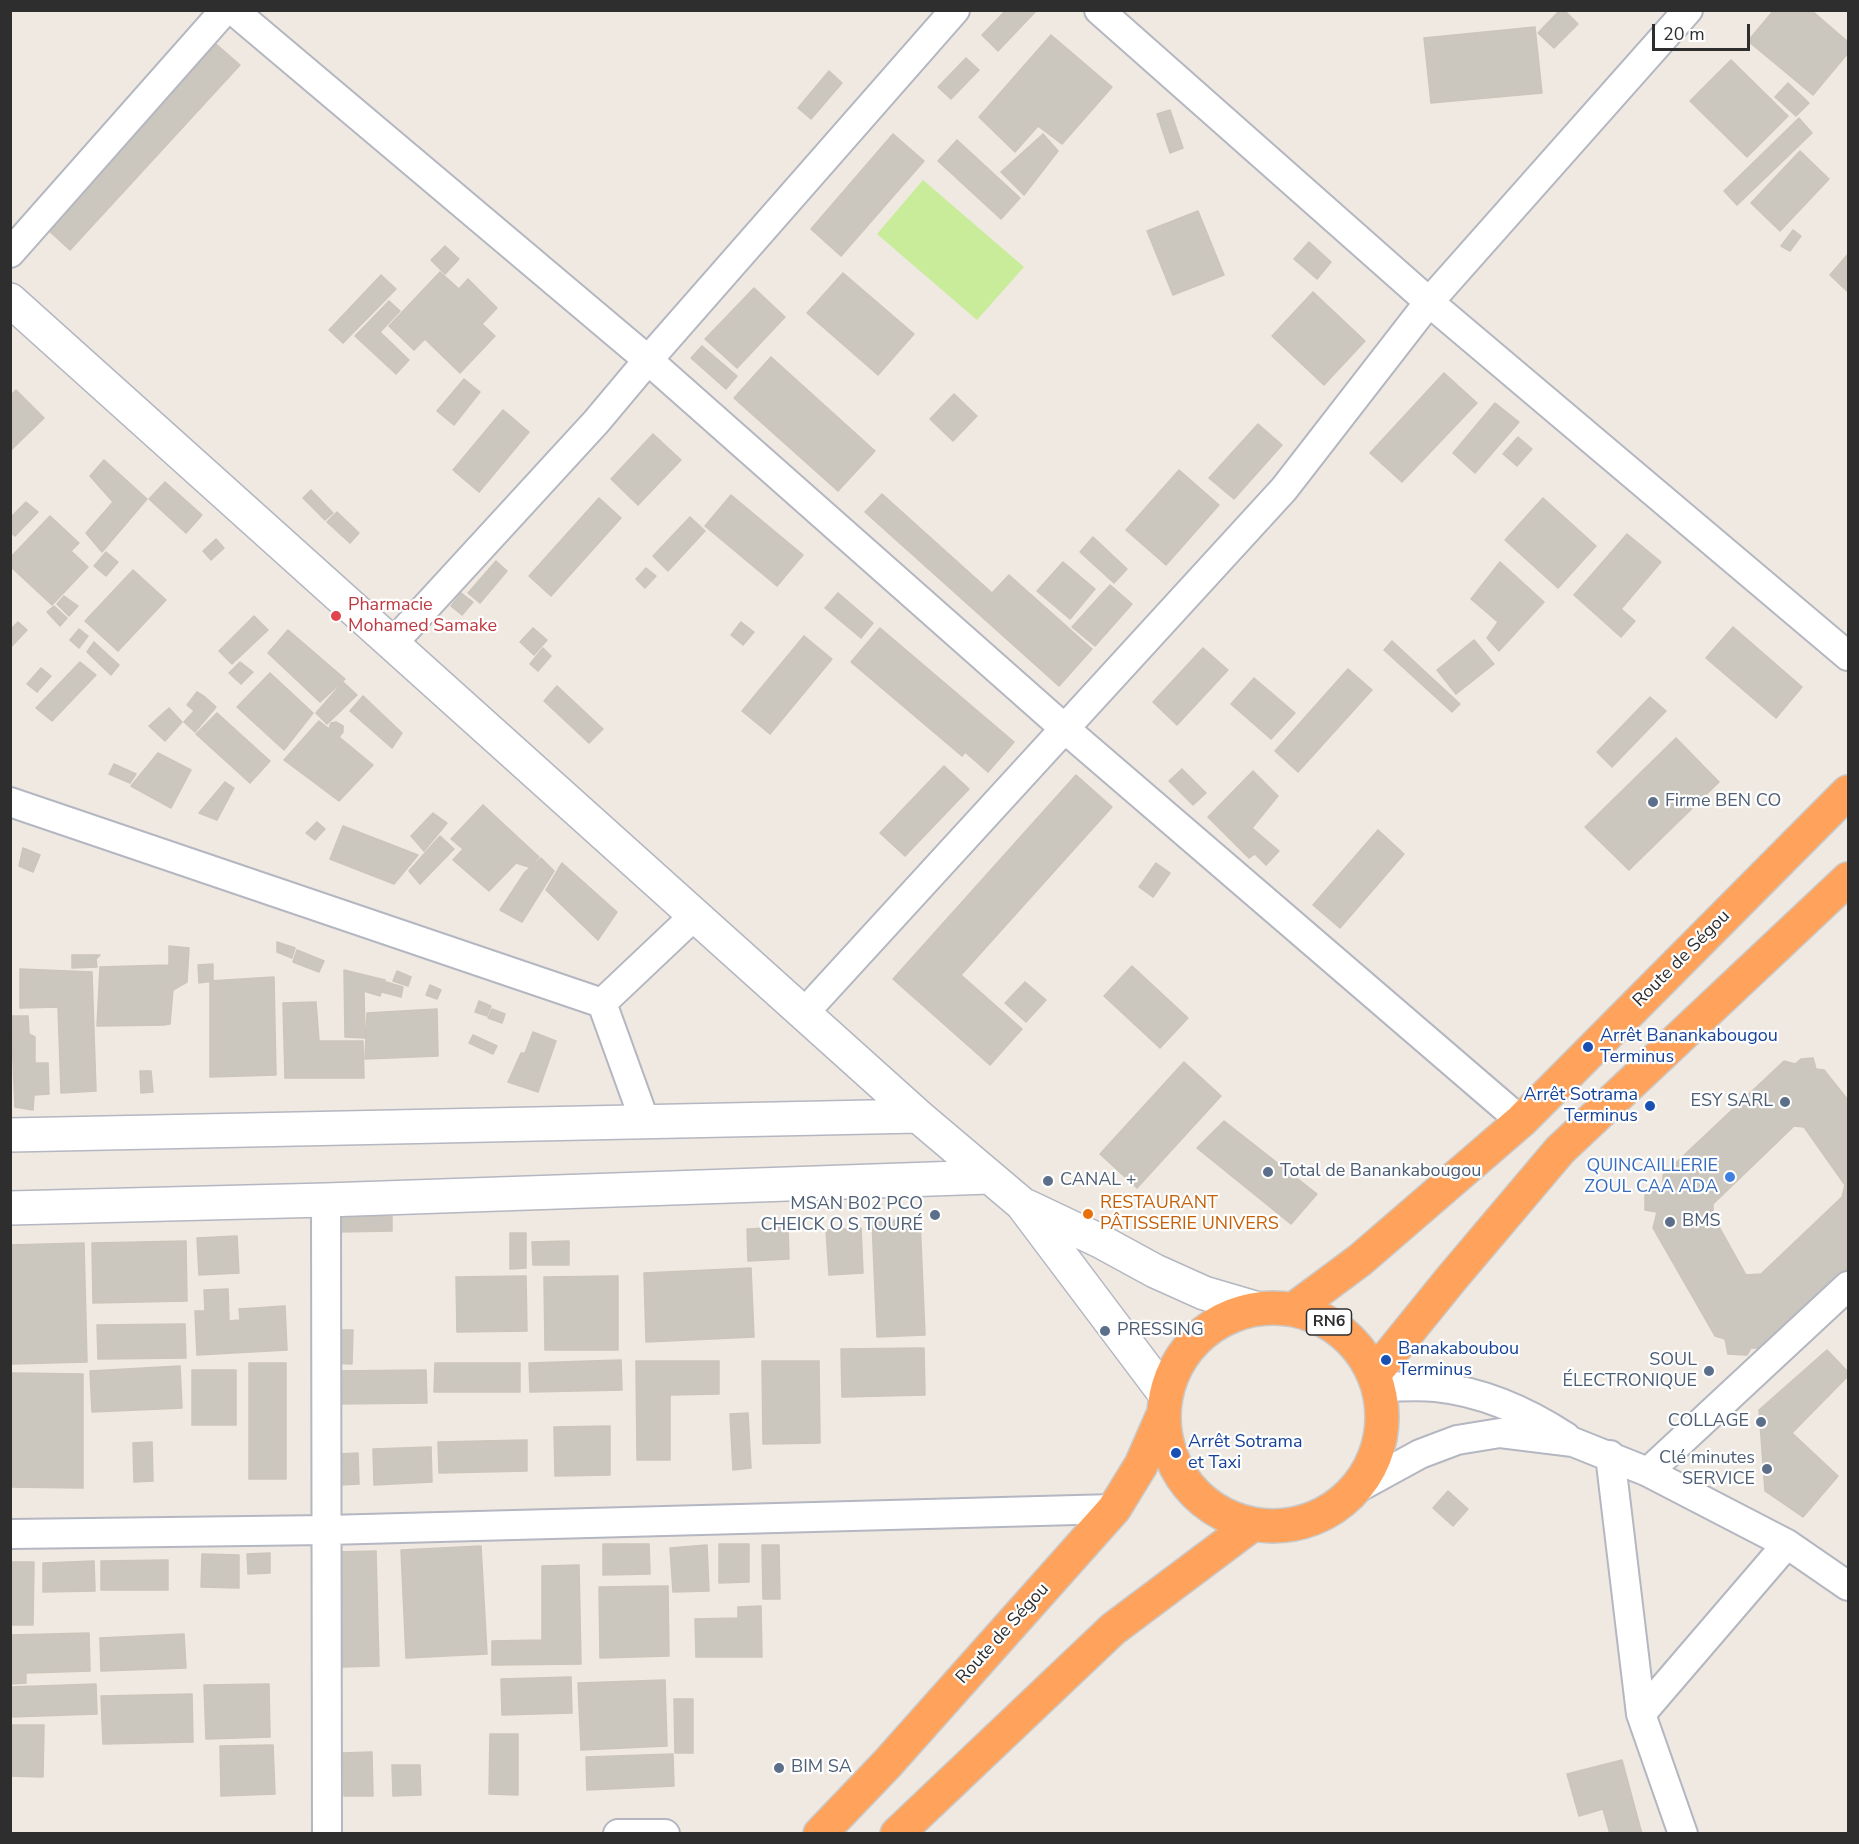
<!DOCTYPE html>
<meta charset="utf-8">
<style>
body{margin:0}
#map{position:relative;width:1859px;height:1844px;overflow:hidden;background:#efe9e1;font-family:"Nunito Sans",sans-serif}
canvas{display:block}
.frame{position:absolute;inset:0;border:12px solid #2e2e2e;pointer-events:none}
.scale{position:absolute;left:1652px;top:24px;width:98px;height:27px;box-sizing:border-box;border:3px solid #2e2e2e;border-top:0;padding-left:8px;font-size:18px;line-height:21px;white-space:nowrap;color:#2e2e2e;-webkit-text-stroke:4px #fff;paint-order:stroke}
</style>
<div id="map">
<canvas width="1859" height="1844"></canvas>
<div class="frame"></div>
<div class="scale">20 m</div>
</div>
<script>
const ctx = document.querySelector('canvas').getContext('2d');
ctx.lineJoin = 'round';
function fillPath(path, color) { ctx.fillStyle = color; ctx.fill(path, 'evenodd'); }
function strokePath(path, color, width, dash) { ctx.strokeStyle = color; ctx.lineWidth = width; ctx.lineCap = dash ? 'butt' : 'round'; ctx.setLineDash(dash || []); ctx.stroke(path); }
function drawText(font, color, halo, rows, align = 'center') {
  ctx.font = font + ' "Nunito Sans",sans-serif'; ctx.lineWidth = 4.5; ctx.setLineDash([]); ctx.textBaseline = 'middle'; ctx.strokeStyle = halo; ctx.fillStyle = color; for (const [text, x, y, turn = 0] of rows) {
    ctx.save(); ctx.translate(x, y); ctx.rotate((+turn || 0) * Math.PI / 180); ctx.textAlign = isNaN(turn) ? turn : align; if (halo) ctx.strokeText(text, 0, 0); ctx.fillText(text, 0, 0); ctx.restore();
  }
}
const pitch = new Path2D(`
 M923 180 1024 267 977 320 877 234Z`);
const building = new Path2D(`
 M1006 10 1036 11 998 51 982 35Z
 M1560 10H1564L1578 24 1554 48 1538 33Z
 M1774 10H1811L1848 42V53L1813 95 1748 41Z
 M1535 27 1542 93 1431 103 1424 38Z
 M1051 35 1112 87 1062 144 1038 126 1015 152 979 117Z
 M216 44 240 65 70 250 46 228Z
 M966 58 979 70 951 99 938 87Z
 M1731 60 1788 116 1747 157 1690 101Z
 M829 71 842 83 811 119 798 108Z
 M1788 83 1809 103 1796 116 1775 97Z
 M1170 110 1183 148 1170 153 1157 114Z
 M1799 118 1812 133 1737 205 1724 191Z
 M893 134 924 161 841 256 811 229Z
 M1043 134 1058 151 1024 195 1001 172Z
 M957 140 1020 198 1001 219 938 161Z
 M1800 151 1829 179 1780 231 1751 203Z
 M1198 211 1224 275 1173 295 1147 231Z
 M1793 230 1801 236 1790 251 1781 246Z
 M1309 242 1331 262 1317 279 1294 259Z
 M445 246 459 259 445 274 431 260Z
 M1848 254V292L1830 275Z
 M440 272 459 289 468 279 497 308 482 324 495 336 460 373 425 339 414 350 389 326Z
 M843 273 914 334 878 375 807 313Z
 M381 275 396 289 343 343 329 330Z
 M754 288 785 317 737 368 705 339Z
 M1313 292 1365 341 1324 385 1272 336Z
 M389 301 400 311 380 332 409 360 396 374 355 336Z
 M702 346 737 376 726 389 691 358Z
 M771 357 875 451 838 491 734 398Z
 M1444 373 1477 403 1402 482 1370 453Z
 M464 379 480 392 454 425 437 411Z
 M16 390 44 418 10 451V396Z
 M954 394 977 416 953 441 930 419Z
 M1495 403 1519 422 1475 473 1453 453Z
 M503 410 529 432 479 492 453 470Z
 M1258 424 1282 445 1234 499 1209 478Z
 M653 434 681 460 638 505 611 479Z
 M1518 437 1532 449 1517 466 1503 454Z
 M104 460 147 499 102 552 86 533 113 502 90 476Z
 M1179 470 1219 505 1166 565 1126 530Z
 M165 482 202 515 186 533 149 499Z
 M311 490 333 513 325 520 303 498Z
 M882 494 992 593 1009 575 1092 649 1059 686 865 512Z
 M731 495 803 555 777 586 705 526Z
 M599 498 621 518 551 596 529 576Z
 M1543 498 1596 546 1558 588 1505 540Z
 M26 502 38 512 15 536 10 532V518Z
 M337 512 359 533 350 543 327 522Z
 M50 516 79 543 71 551 88 567 52 605 10 566V558Z
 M690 517 705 531 668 571 653 556Z
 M1627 534 1661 562 1621 609 1635 621 1621 637 1574 595Z
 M1093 537 1127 569 1114 583 1080 552Z
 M216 539 224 548 211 560 203 551Z
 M106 552 118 562 106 576 94 566Z
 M496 561 507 571 480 603 468 593Z
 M1063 562 1095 589 1070 619 1037 591Z
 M1500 562 1544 602 1499 651 1487 638 1498 622 1471 599Z
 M646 568 656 576 645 588 636 579Z
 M133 570 166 600 118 651 85 621Z
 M1110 585 1132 604 1095 646 1072 627Z
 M461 593 473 602 462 615 451 606Z
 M838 593 873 623 861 638 825 608Z
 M64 596 78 606 69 616 57 604Z
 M54 606 67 618 60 626 47 612Z
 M254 616 268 630 232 664 219 651Z
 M18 622 27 630 10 648V630Z
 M741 622 754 632 743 645 731 635Z
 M1733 627 1802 687 1776 718 1706 658Z
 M533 628 547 640 534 655 520 642Z
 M880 628 1014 742 988 772 965 752 962 756 851 662Z
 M79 629 88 636 79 648 70 640Z
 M288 630 345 679 320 702 268 653Z
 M804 636 832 659 770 734 742 711Z
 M1474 640 1494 664 1456 694 1437 670Z
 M1392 641 1460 704 1452 712 1384 650Z
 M94 642 119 665 111 675 87 652Z
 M543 648 551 656 538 671 530 664Z
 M1203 648 1228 670 1177 725 1153 702Z
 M80 662 96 675 52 721 36 708Z
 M240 662 253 672 241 684 229 673Z
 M41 668 51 676 37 692 27 684Z
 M1348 669 1372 690 1298 772 1275 751Z
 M270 673 313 713 284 750 237 707Z
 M1254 678 1295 713 1271 739 1231 704Z
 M343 682 357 695 327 724 316 713Z
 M557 686 603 729 589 743 544 701Z
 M197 692 205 697 193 710 187 705Z
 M363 696 402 733 392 748 350 711Z
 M1650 697 1666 711 1612 767 1597 752Z
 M206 698 216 707 195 732 184 722Z
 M169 708 182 722 165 741 149 726Z
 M217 713 270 761 250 783 196 734Z
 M319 721 329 729 331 723 336 722 343 726V732L339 737 373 765 339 801 284 760Z
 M1676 738 1719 782 1629 870 1585 827Z
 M158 753 191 770 171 808 131 786Z
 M114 764 136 774 130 783 109 774Z
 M944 766 969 789 905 856 880 833Z
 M1182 769 1206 793 1193 805 1169 781Z
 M1253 771 1278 796 1252 828 1279 851 1266 865 1255 854 1249 858 1208 817Z
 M1076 775 1112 807 961 975 1022 1029 990 1065 893 979Z
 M225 782 234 788 217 820 199 813Z
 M483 805 539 857 529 867 516 863 489 891 453 860 463 849 451 839Z
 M433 813 447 823 424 851 411 836Z
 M317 822 325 829 315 840 306 833Z
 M343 826 418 855 394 884 330 859Z
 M1378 830 1404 854 1340 928 1313 905Z
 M440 836 454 849 420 884 409 871Z
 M23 848 40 855 33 872 19 866Z
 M541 858 554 871 522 922 500 910 525 872Z
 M562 863 617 912 598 940 546 890Z
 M1156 863 1170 873 1153 897 1139 887Z
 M277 942 295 948 292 958 277 952Z
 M169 946 189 948 187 982 173 990 170 1024 164 1025 97 1026 100 967 169 965Z
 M297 950 324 961 319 972 293 962Z
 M72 955H100L96 959 97 967 72 968Z
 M213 964V981L199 983 198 965Z
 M1132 966 1188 1018 1160 1048 1104 996Z
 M20 969 92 972 96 1091 61 1093 58 1007 20 1008Z
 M344 970 385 980 380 996 364 991 365 1038 345 1037Z
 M397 971 411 977 408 986 393 981Z
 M274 977 276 1075 210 1077V981Z
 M386 982 403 987 401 997 382 992Z
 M1025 982 1046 1000 1026 1022 1005 1003Z
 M430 985 441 990 437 999 426 995Z
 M479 1001 491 1006 487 1016 475 1012Z
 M316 1002 319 1041H363L364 1078H285L283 1003Z
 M437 1009 438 1056 365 1059 367 1013Z
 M492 1009 505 1014 502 1023 488 1018Z
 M11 1016H28L29 1034 35 1037V1063H48L49 1094 34 1095 33 1110 15 1107Z
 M533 1032 556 1041 538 1092 508 1082 521 1053H525Z
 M473 1035 497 1046 493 1054 469 1043Z
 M1813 1058 1816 1069 1824 1070 1848 1100V1269L1764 1348H1751L1747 1355 1728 1354 1725 1339 1715 1336 1653 1228 1657 1212 1645 1210V1191L1663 1185V1175L1784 1061 1795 1064 1801 1059ZM1794 1126 1804 1127 1845 1185 1842 1197 1761 1274 1746 1275 1713 1216V1204Z
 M1184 1062 1221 1096 1137 1188 1100 1154Z
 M140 1071H151L153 1092 141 1093Z
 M1224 1121 1317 1194 1291 1224 1197 1148Z
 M392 1216V1231L336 1232V1217Z
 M920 1219 925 1335 877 1337 872 1221Z
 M788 1227 789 1259 748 1261 747 1229Z
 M861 1228 863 1273 829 1275 826 1230Z
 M510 1233H526V1268L510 1269Z
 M237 1236 239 1273 199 1275 197 1238Z
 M186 1241 187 1301 93 1303 92 1243Z
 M569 1241V1265H533L532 1242Z
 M84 1243 87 1362 10 1364V1245Z
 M751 1268 754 1337 646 1342 644 1273Z
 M526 1276 527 1331 457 1332 456 1277Z
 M618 1276V1350H545L544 1277Z
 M228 1289 229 1321 240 1320 239 1309 285 1306 287 1350 197 1355 195 1311H205L204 1290Z
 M185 1324 186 1358 98 1359 97 1325Z
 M331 1330H353L352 1364 331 1363Z
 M924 1348 925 1395 842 1397 841 1349Z
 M1827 1350 1848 1372V1376L1792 1433 1838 1476 1803 1517 1765 1491 1759 1410Z
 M621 1360 622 1390 530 1392 529 1363Z
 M636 1361H719V1394L670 1395V1460H637Z
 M762 1361H819L820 1443 763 1444Z
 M249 1363H286V1479H249Z
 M435 1363H520V1392H434Z
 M180 1366 182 1408 92 1412 90 1371Z
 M192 1370H236V1425H192Z
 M426 1370 427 1403 335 1404 334 1371Z
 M10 1373 83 1374V1488L10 1487Z
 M748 1413 751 1468 733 1470 730 1414Z
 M610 1426V1475L555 1476 554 1427Z
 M527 1440V1471L439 1473 438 1442Z
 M152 1442 153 1481 134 1482 133 1443Z
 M431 1447 432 1482 374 1485 373 1449Z
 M358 1453 359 1484 339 1485 338 1454Z
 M1448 1491 1468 1509 1453 1526 1433 1508Z
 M603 1544H649L650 1574 603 1575Z
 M719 1544H749V1582L719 1583Z
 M707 1545 709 1591 673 1592 670 1548Z
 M762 1545H779L780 1599H763Z
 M481 1546 487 1654 406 1658 401 1550Z
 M376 1551 379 1666 341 1667 337 1552Z
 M270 1553V1573L248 1574 247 1554Z
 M202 1554 239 1555V1588L201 1587Z
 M168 1560V1590H101V1561Z
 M94 1561 95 1591 43 1592V1563Z
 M10 1562H34L33 1625H10Z
 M579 1565 581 1664 492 1665V1641L542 1640V1566Z
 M668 1586 669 1656 600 1658 599 1587Z
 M761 1606 762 1657H696L695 1619 738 1618V1607Z
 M89 1633 90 1671 26 1673V1683L10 1684V1635Z
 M184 1634 186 1668 101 1671 100 1638Z
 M571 1677 572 1713 502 1715 501 1679Z
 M665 1680 667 1746 581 1750 578 1683Z
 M96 1684 97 1714 10 1717V1687Z
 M269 1684 270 1737 206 1739 204 1685Z
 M192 1694 193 1742 103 1744 101 1696Z
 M674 1699H693V1753H675Z
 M10 1725H44L43 1777 10 1776Z
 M490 1734H518V1795L489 1794Z
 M273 1745 275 1794 221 1796 220 1746Z
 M372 1752 373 1796H344L343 1753Z
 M673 1754 674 1786 587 1790 586 1757Z
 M1622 1760 1642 1834H1610L1603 1809 1579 1816 1567 1774Z
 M392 1765H420L421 1795 393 1796Z`);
const street = new Path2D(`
 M233 10 648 360 1064 728 1521 1121
 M1099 10 1429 302 1848 656
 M10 253 225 10
 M393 643 596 422 648 360 955 10
 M10 802 602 1003 695 915
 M602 1003 645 1122
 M804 1013 1284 489 1429 302 1688 10
 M326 1200 327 1834
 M1380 1387C1398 1387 1417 1385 1436 1387 1484 1392 1526 1411 1566 1437
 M1610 1455 1641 1714 1683 1834
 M1648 1472 1848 1286
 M1356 1489 1420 1454 1457 1440 1500 1433 1573 1442 1648 1472 1787 1544 1848 1586
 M10 1534 327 1530 1114 1509
 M1641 1714 1787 1544
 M618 1834H665`);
const secondary = new Path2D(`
 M10 300 918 1116 1022 1204 1165 1394
 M10 1135 918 1116
 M1026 1206 1100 1241 1155 1271 1204 1293 1255 1308
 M10 1208 326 1200 989 1177`);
const highway = new Path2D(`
 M1164 1417a109 109 0 1 1 218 0a109 109 0 1 1-218 0Z
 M1294 1309 1360 1260 1521 1121 1848 792
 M1374 1374 1451 1279 1560 1150 1848 879
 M820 1834 887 1764 1114 1509 1141 1465 1162 1417
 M897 1834 1113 1629 1253 1524`);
const markers = [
 [336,616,6,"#e0444e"],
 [1653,802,6,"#5c6f8a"],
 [1588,1047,6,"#1a4fb4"],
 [1785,1102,6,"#5c6f8a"],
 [1650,1106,6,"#1a4fb4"],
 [1268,1172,6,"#5c6f8a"],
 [1730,1177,6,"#3f7fe0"],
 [1048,1181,6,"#5c6f8a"],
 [1088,1214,6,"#e8710a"],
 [935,1215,6,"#5c6f8a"],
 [1670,1222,6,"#5c6f8a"],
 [1105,1331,6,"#5c6f8a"],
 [1386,1360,6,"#1a4fb4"],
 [1709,1371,6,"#5c6f8a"],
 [1761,1422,6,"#5c6f8a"],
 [1176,1453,6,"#1a4fb4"],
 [1767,1469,6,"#5c6f8a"],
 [779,1768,6,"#5c6f8a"]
];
const shields = [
 [1329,1322,45]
];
const shieldNames = [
 ["RN6",1329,1322]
];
const healthNames = [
 ["Pharmacie",348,606],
 ["Mohamed Samake",348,627]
];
const serviceNames = [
 ["Firme BEN CO",1665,802],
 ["ESY SARL",1773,1102,"right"],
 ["Total de Banankabougou",1280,1172],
 ["CANAL +",1060,1181],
 ["MSAN B02 PCO",923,1205,"right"],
 ["CHEICK O S TOURÉ",923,1226,"right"],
 ["BMS",1682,1222],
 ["PRESSING",1117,1331],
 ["SOUL",1697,1361,"right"],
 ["ÉLECTRONIQUE",1697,1382,"right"],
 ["COLLAGE",1749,1422,"right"],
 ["Clé minutes",1755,1459,"right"],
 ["SERVICE",1755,1480,"right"],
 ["BIM SA",791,1768]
];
const streetNames = [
 ["Route de Ségou",1682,959,-45],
 ["Route de Ségou",1003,1634,-48]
];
const transitNames = [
 ["Arrêt Banankabougou",1600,1037],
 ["Terminus",1600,1058],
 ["Arrêt Sotrama",1638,1096,"right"],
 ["Terminus",1638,1117,"right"],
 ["Banakaboubou",1398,1350],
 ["Terminus",1398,1371],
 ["Arrêt Sotrama",1188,1443],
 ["et Taxi",1188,1464]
];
const shopNames = [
 ["QUINCAILLERIE",1718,1167],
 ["ZOUL CAA ADA",1718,1188]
];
const foodNames = [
 ["RESTAURANT",1100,1204],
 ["PÂTISSERIE UNIVERS",1100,1225]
];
fillPath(pitch, '#c9ec9a');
fillPath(building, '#cbc7bf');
strokePath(building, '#cbc5ba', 1.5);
strokePath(street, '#b4b7c1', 32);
strokePath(secondary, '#b4b7c1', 36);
strokePath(highway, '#c9c9c9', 36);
strokePath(street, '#fff', 28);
strokePath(secondary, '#fff', 33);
strokePath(highway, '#ffa35c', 33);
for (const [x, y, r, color] of markers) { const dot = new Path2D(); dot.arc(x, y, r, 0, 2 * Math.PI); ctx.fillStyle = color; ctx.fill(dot); strokePath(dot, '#fff', 2); }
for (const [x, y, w] of shields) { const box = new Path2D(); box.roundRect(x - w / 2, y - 13, w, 26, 4.5); ctx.fillStyle = '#fff'; ctx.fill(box); strokePath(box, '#2e2e2e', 1.5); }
drawText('bold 16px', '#2e2e2e', null, shieldNames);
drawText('18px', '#be3a42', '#fff', healthNames, 'left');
drawText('18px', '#4e5e75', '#fff', serviceNames, 'left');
drawText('18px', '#2e2e2e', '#fff', streetNames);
drawText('18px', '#164399', '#fff', transitNames, 'left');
drawText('18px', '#366cbe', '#fff', shopNames, 'right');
drawText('18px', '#c56008', '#fff', foodNames, 'left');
</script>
